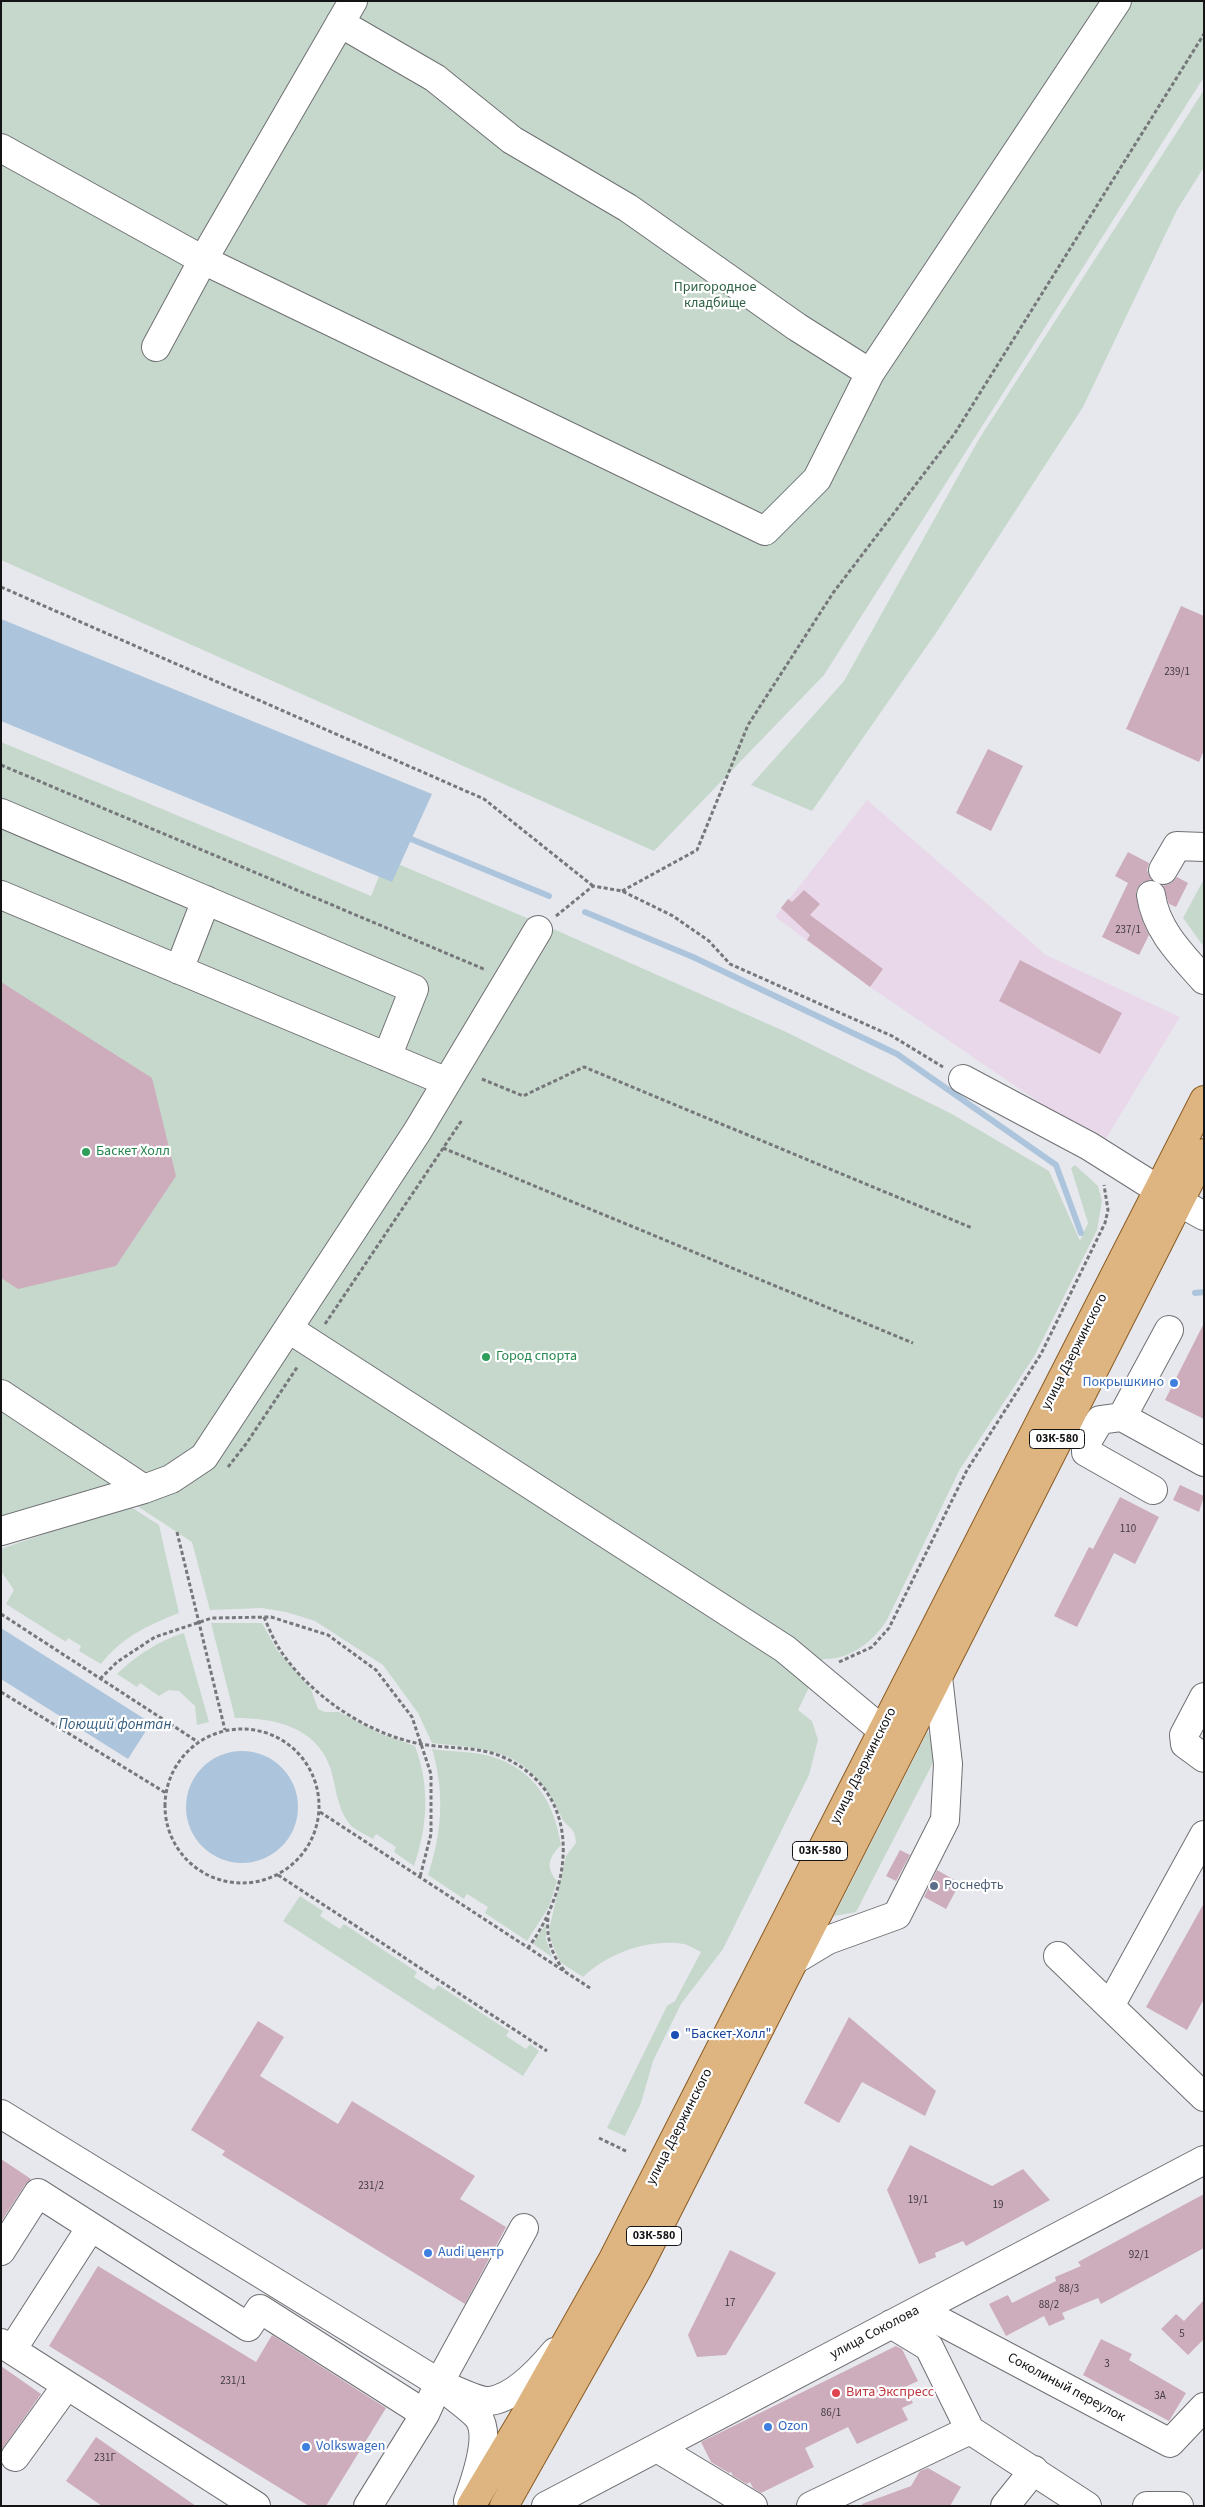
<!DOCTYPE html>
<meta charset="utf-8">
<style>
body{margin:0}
#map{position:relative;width:1205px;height:2507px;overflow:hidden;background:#e7e8ed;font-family:"Source Sans 3",sans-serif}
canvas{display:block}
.frame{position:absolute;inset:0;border:2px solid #141416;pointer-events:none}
</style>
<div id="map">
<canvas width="1205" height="2507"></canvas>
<div class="frame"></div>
</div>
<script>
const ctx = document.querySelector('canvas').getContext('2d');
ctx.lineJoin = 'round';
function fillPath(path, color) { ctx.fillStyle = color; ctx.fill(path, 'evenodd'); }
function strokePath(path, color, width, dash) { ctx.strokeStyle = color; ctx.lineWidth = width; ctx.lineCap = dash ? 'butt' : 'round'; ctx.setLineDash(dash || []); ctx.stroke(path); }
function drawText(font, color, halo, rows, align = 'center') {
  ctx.font = font + ' "Source Sans 3",sans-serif'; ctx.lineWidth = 4.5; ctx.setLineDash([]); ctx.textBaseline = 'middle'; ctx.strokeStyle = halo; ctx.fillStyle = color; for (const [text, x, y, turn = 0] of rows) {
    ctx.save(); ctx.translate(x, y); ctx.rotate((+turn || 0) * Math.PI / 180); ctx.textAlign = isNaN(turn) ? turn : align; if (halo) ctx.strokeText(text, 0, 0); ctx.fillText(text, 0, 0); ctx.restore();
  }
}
const industrial = new Path2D(`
 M867 800 1046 955 1180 1017 1102 1145 870 987 775 917Z`);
const green = new Path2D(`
 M1 1H1204V77L824 675 654 851 1 560Z
 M1204 90V167L1177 210 1083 407 936 633 812 811 751 785 844 681 979 439Z
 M1 742 371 896 386 859 558 931 784 1031 952 1114 1049 1171 1080 1241 1088 1223 1071 1168 1075 1165 1098 1186 1102 1201 1097 1230 1035 1355 960 1469 887 1620C873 1642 850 1660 823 1659L798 1710 812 1721 818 1740 809 1775 723 1949 681 2004 653 2061 641 2103 625 2136 607 2128 667 2006 675 2001 701 1952C696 1950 689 1945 684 1944 649 1938 608 1953 583 1977L560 1962 552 1943 549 1930 566 1856 576 1843C575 1825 567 1829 562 1818 530 1751 499 1750 432 1743L418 1713 383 1665 315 1621 286 1612 262 1608 210 1610 192 1542 131 1502 1 1544Z
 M1204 879V947L1183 918Z
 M128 1505 159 1525 179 1613C148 1625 121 1638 101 1664L79 1651 81 1646 68 1638 66 1642 6 1604 14 1590 1 1571V1549Z
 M211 1623H262L277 1650 311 1689 318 1709 325 1712H339L379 1733 415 1746C430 1787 428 1825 414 1866L394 1852 396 1847 376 1834 373 1839C365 1834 352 1829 348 1822 336 1805 336 1785 330 1767 315 1726 274 1718 235 1718Z
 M184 1633 209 1722 197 1725 195 1706 179 1691 169 1690 159 1696 140 1683 137 1687 117 1674C137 1655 158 1641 184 1633Z
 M928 1731 936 1757 856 1912 834 1916Z
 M432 1749C451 1752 472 1751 490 1756 535 1769 554 1803 561 1845 549 1857 545 1867 557 1881L549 1907 527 1941 485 1913 488 1907 467 1894 464 1899 428 1875C442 1833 445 1792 432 1749Z
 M300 1896 323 1911 320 1916 340 1929 344 1924 417 1972 414 1977 434 1990 438 1985 509 2031 506 2036 526 2049 530 2044 539 2051 523 2076 283 1921Z
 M546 1924V1939L552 1957 533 1944Z`);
const water = new Path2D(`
 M1 619 432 794 392 882 1 721Z
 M1 1628 151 1723 128 1759 1 1679Z
 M186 1807a56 56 0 1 1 112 0a56 56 0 1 1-112 0Z`);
const stream = new Path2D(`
 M411 839 549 896
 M585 912 693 957 897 1054 1056 1165 1081 1233
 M1195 1293 1204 1292`);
const building = new Path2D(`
 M1181 606 1204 616V750L1199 762 1126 729Z
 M988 749 1023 766 991 831 956 813Z
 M1128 852 1149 863 1147 870 1151 880 1141 883 1136 891 1139 911 1149 935 1139 955 1102 937 1128 883 1115 876Z
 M1177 877 1188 883 1176 907 1169 904 1163 886 1171 883Z
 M804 890 820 904 810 915 883 969 870 987 807 940 810 935 781 908 788 899 792 902Z
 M1020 960 1122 1013 1100 1054 999 1001Z
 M1 982 152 1078 176 1176 116 1266 18 1289 1 1278Z
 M1204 1323V1419L1165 1400Z
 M1180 1485 1204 1496 1199 1512 1173 1500Z
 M1120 1497 1159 1517 1135 1564 1114 1553 1077 1627 1054 1616 1089 1547 1093 1549Z
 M900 1850 910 1855 896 1881 886 1876Z
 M937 1870 960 1883 946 1909 924 1897Z
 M1204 1903V1999L1187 2030 1146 2007Z
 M849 2017 936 2091 925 2116 862 2082 839 2123 804 2103Z
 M258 2021 284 2037 260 2076 338 2124 352 2101 475 2176 460 2199 506 2227 465 2304 222 2155 225 2151 191 2130Z
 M910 2145 992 2186 1023 2169 1050 2200 966 2246 963 2241 935 2253 936 2257 919 2264 887 2190Z
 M1 2159 31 2179 25 2185 1 2222Z
 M1204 2194V2248L1101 2304 1098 2298 1062 2313 1065 2319 1049 2326 1044 2316 1006 2336 989 2304 1008 2295 1012 2303 1056 2281 1055 2277 1081 2266 1078 2262Z
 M730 2250 776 2273 726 2355 697 2357 688 2335Z
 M98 2266 256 2362 272 2335 386 2408 326 2506H309L49 2346Z
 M1204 2300V2339L1188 2355 1161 2329 1176 2314 1184 2321Z
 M1101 2339 1132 2354 1129 2360 1186 2393 1169 2421 1083 2375Z
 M896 2346 902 2349 918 2381 905 2387 913 2403 902 2408 908 2420 857 2444 848 2427 805 2448 814 2467 761 2493 753 2488 750 2482 747 2484 733 2476 731 2472 729 2473 711 2462 701 2442Z
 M1 2366 41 2394 1 2451Z
 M96 2437 196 2506H102L66 2481Z
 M928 2468 961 2487 950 2506H862V2504L911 2486 920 2471Z`);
const path = new Path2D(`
 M1 587 484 799 593 886
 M1 765 486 970
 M622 891 697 850 748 725 833 593 955 433 1204 34
 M556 916 593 886 622 891 673 916 709 941 730 964 892 1036 943 1067
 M482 1079 523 1096 584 1067 972 1228
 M443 1148 913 1343
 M325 1324 462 1120
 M228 1467 246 1444 298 1366
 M177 1532 225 1730
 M1 1614 198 1742
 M264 1617C268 1626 272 1636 277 1645 306 1693 366 1734 421 1744 447 1749 478 1746 503 1757 585 1794 573 1887 528 1948
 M839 1662 872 1647 889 1628 967 1470 1041 1354 1105 1223 1108 1210 1104 1185
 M100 1679 117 1662 155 1637 212 1618 271 1617 328 1635 376 1670 412 1717 431 1774V1834L420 1877
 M1 1692 166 1793
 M165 1806a77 77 0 1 1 154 0a77 77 0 1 1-154 0Z
 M320 1812 590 1988
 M278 1875 547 2051
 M548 1918C546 1937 552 1956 564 1970
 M599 2138 628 2152`);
const minor = new Path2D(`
 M353 1 203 260 765 531 817 479 870 373 1117 1
 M340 23 435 78 512 140 628 208 797 327 870 373
 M1 148 203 260 156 347
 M1 813 414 989 387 1057
 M1163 870 1177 846 1204 847
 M1 895 447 1082
 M1151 895C1156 930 1181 954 1204 980
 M179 970 206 900
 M963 1079 1089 1146 1159 1190
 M1179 1202 1204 1216
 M289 1329 785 1649 882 1730
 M1 1394 144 1489
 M1122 1417 1169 1330
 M1066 1421 1091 1435 1100 1420 1122 1417 1204 1462
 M1091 1435 1086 1444V1452L1153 1490
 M1 1531 144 1489 171 1479 204 1457 417 1132 538 930
 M1204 1697 1184 1735 1185 1744 1204 1758
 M1058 1956 1204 2097
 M793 1961 828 1940 897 1915 945 1820 948 1764 938 1677
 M1110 2006 1204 1835
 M1 2114 439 2383C451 2388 478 2402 490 2401 516 2397 540 2370 555 2352
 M1 2251 38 2193 248 2327 260 2309 425 2414
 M919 2310 1170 2443 1204 2407
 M1 2343 256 2506
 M12 2350 91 2227
 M451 2394C459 2401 471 2409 478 2417 492 2436 475 2481 468 2501
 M970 2430 1087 2506
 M657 2448 753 2506
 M15 2457 67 2385
 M368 2506 425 2414 439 2383 524 2228
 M546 2506 1204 2160
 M811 2506 970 2430 929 2347 891 2324
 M1005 2506 1034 2470
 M1147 2506H1179`);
const major = new Path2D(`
 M471 2506 523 2419 613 2259 1204 1100
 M504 2506 637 2270 1204 1153`);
const markers = [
 [86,1152,5,"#2e9e5b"],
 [486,1357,5,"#2e9e5b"],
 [1174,1383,5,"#3f7fe0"],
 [934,1886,5,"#5c6f8a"],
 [675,2035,5,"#1a4fb4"],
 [428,2253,5,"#3f7fe0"],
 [836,2393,5,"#e0444e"],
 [768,2427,5,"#3f7fe0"],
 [306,2447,5,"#3f7fe0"]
];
const numberNames = [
 ["239/1",1177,673],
 ["237/1",1128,931],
 ["110",1128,1530],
 ["231/2",371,2187],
 ["19/1",918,2201],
 ["19",998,2206],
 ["92/1",1139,2256],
 ["88/3",1069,2290],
 ["17",730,2304],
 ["88/2",1049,2306],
 ["5",1182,2335],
 ["3",1107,2365],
 ["231/1",233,2382],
 ["3А",1160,2397],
 ["86/1",831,2414],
 ["231Г",105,2459]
];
const shields = [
 [1057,1439,55],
 [820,1851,55],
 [654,2236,55]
];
const shieldNames = [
 ["03К-580",1057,1439],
 ["03К-580",820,1851],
 ["03К-580",654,2236]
];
const parkNames = [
 ["Пригородное",715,288],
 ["кладбище",715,304]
];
const leisureNames = [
 ["Баскет Холл",96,1152],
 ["Город спорта",496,1357]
];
const streetNames = [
 ["улица Дзержинского",1075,1352,-63],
 ["улица Дзержинского",864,1766,-63],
 ["улица Дзержинского",680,2127,-63],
 ["улица Соколова",875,2333,-28],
 ["Соколиный переулок",1066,2388,28]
];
const shopNames = [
 ["Покрышкино",1164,1383,"right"],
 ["Audi центр",438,2253],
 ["Ozon",778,2427],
 ["Volkswagen",316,2447]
];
const serviceNames = [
 ["Роснефть",944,1886]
];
const transitNames = [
 ["\"Баскет-Холл\"",685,2035]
];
const healthNames = [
 ["Вита Экспресс",846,2393]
];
const waterNames = [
 ["Поющий фонтан",115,1726]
];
fillPath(industrial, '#e9d8ea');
fillPath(green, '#c6d8cc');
fillPath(water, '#acc5dc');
strokePath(stream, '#acc5dc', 6);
fillPath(building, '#cdadbc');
strokePath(minor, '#6f7074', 30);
strokePath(major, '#895c24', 30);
strokePath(path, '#76777a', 3, [4, 2.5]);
strokePath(minor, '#fff', 28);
strokePath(major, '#deb480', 28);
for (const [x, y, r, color] of markers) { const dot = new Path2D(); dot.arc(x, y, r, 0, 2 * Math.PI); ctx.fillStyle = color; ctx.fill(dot); strokePath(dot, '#fff', 2); }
drawText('11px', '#423a40', null, numberNames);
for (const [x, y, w] of shields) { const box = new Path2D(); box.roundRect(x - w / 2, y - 9.5, w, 19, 4); ctx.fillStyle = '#fff'; ctx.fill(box); strokePath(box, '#141416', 1); }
drawText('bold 12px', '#141416', null, shieldNames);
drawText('14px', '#2d6044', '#fff', parkNames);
drawText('14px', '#27864d', '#fff', leisureNames, 'left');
drawText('14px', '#141416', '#fff', streetNames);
drawText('14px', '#366cbe', '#fff', shopNames, 'left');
drawText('14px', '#4e5e75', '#fff', serviceNames, 'left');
drawText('14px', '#164399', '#fff', transitNames, 'left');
drawText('14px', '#be3a42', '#fff', healthNames, 'left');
drawText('italic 15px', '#335c7d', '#fff', waterNames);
</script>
